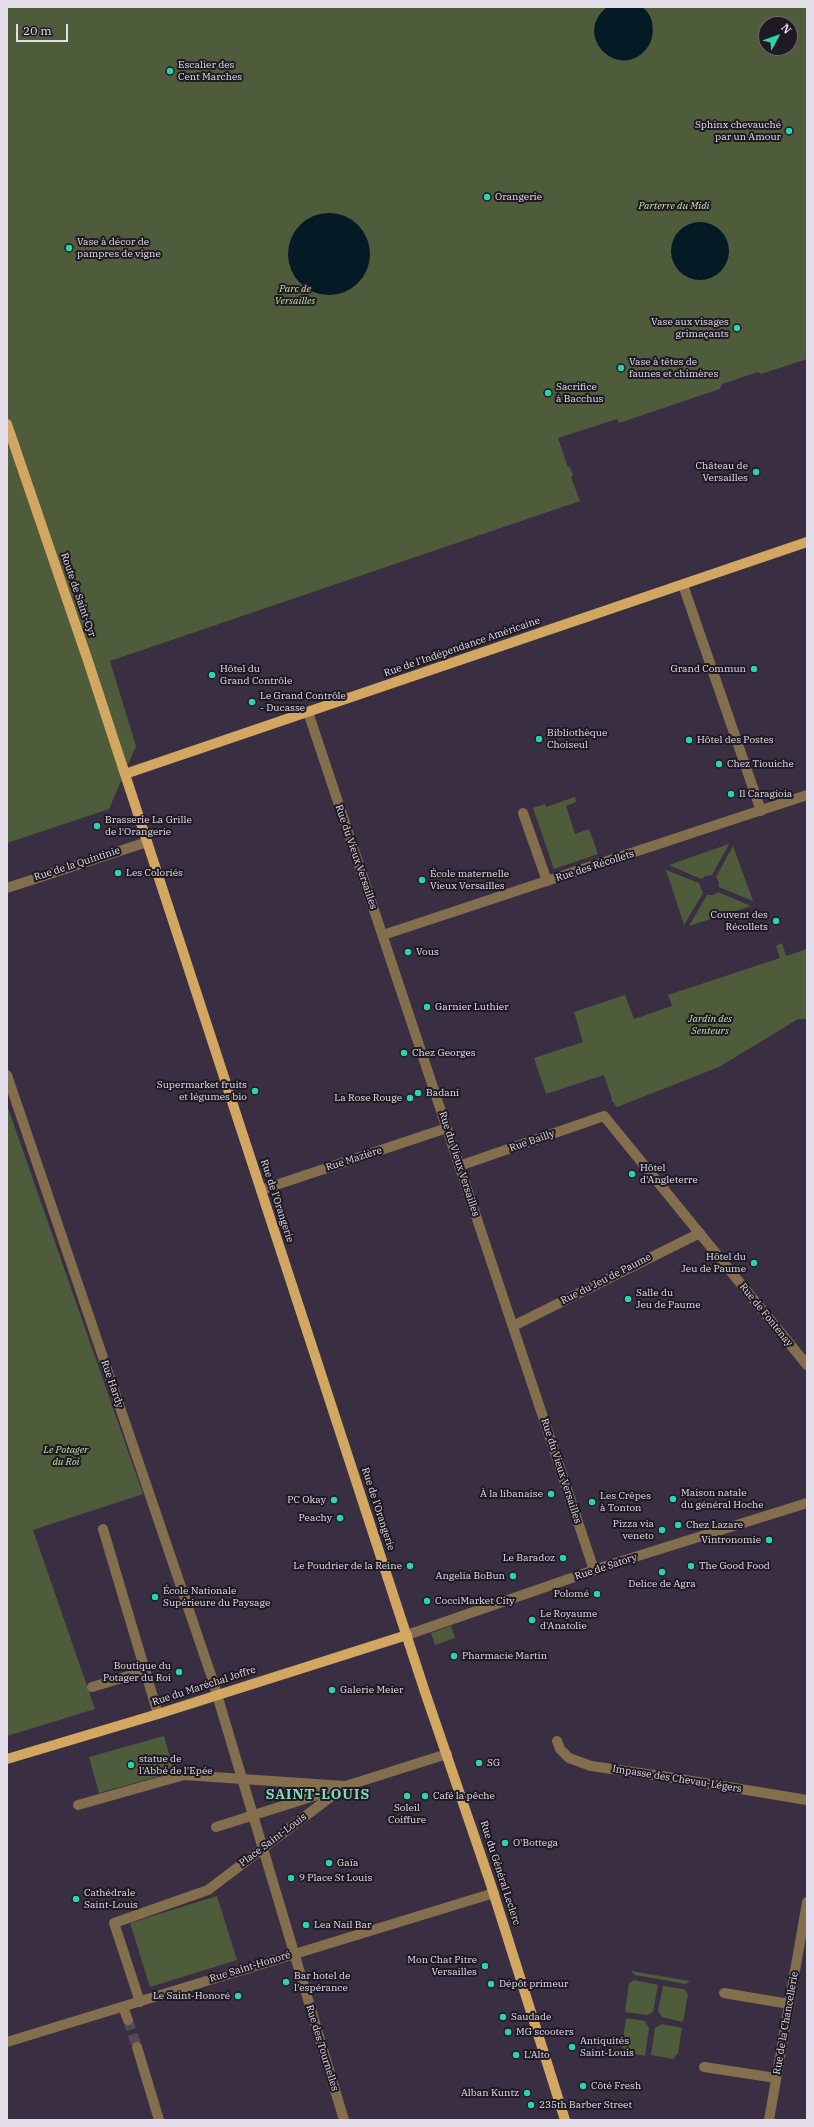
<!DOCTYPE html>
<meta charset="utf-8">
<style>
body{margin:0}
#map{position:relative;width:814px;height:2127px;overflow:hidden;background:#3a2e43;font-family:"IBM Plex Serif",serif}
canvas{display:block}
.frame{position:absolute;inset:0;border:8px solid #e3dce9;pointer-events:none}
.north{position:absolute;left:758px;top:16px;width:40px;height:40px;box-sizing:border-box;background:#1e1922;border:1px solid #6d6772;border-radius:50%;rotate:49deg;font-size:11px;font-weight:700;line-height:16px;text-align:center;color:#e3dce9}
.north::after{content:'';display:block;margin:auto;width:14px;height:18px;background:#29d5ac;clip-path:polygon(50% 0,100% 100%,50% 72%,0 100%)}
.scale{position:absolute;left:16px;top:24px;width:52px;height:18px;box-sizing:border-box;border:2px solid #e3dce9;border-top:0;padding-left:5px;font-size:12px;line-height:14px;white-space:nowrap;color:#e3dce9;-webkit-text-stroke:3px #1e1922;paint-order:stroke}
</style>
<div id="map">
<canvas width="814" height="2127"></canvas>
<div class="frame"></div>
<div class="north">N</div>
<div class="scale">20 m</div>
</div>
<script>
const ctx = document.querySelector('canvas').getContext('2d');
ctx.lineJoin = 'round';
function fillPath(path, color) { ctx.fillStyle = color; ctx.fill(path, 'evenodd'); }
function strokePath(path, color, width, dash) { ctx.strokeStyle = color; ctx.lineWidth = width; ctx.lineCap = dash ? 'butt' : 'round'; ctx.setLineDash(dash || []); ctx.stroke(path); }
function drawText(font, color, halo, rows, align = 'center') {
  ctx.font = font + ' "IBM Plex Serif",serif'; ctx.lineWidth = 4; ctx.setLineDash([]); ctx.textBaseline = 'middle'; ctx.strokeStyle = halo; ctx.fillStyle = color; for (const [text, x, y, turn = 0] of rows) {
    ctx.save(); ctx.translate(x, y); ctx.rotate((+turn || 0) * Math.PI / 180); ctx.textAlign = isNaN(turn) ? turn : align; if (halo) ctx.strokeText(text, 0, 0); ctx.fillText(text, 0, 0); ctx.restore();
  }
}
const green = new Path2D(`
 M7 7H807V359L761 374 758 372 722 384 720 389 619 423 617 419 558 438 568 467H570L573 476 571 477 580 501 110 661 136 746 109 809 7 843ZM766 24H790V48H766Z
 M575 797 576 802 566 806 575 834 589 829 598 854 554 869 533 808 545 804 546 807Z
 M729 844 712 875 706 876 701 879 669 865Z
 M733 846 753 901 719 887V883L716 877Z
 M666 870 699 883 703 893 684 925Z
 M718 892 751 906 689 926 707 895H713Z
 M782 943 786 956 807 949V1019H798L719 1067 617 1107 611 1100 612 1099 604 1075 546 1094 534 1058 583 1042 574 1012 625 995 634 1019 672 1006 668 995 780 958 776 946Z
 M7 1105 143 1494 33 1530 95 1709 7 1736Z
 M451 1626 455 1638 435 1645 431 1633Z
 M164 1736 174 1772 99 1793 89 1757Z
 M217 1896 237 1960 150 1987 130 1923Z
 M631 1971 690 1981 686 1984 635 1975Z
 M634 1980 658 1985 653 2012 647 2015 625 2012 629 1983Z
 M663 1986 684 1989 688 1994 683 2022 662 2017 658 2011Z
 M626 2018 645 2021 649 2028 645 2056 626 2052 622 2046Z
 M662 2024 682 2028 678 2053 673 2059 651 2055 655 2028Z`);
const water = new Path2D(`
 M607 7C616 7 632 4 641 7 655 13 656 38 647 48 620 83 571 36 607 7Z
 M288 254a41 41 0 1 1 82 0a41 41 0 1 1-82 0Z
 M671 251a29 29 0 1 1 58 0a29 29 0 1 1-58 0Z`);
const minorTunnel = new Path2D(`
 M128 2020 137 2047`);
const minor = new Path2D(`
 M683 585 761 811
 M308 712 594 1570
 M523 813 547 881
 M7 888 147 842
 M383 935 807 795
 M7 1075 212 1678 344 2120
 M459 1166 604 1116 807 1365
 M261 1190 447 1128
 M513 1326 700 1233
 M103 1529 158 1714
 M407 1635 606 1566 807 1503
 M92 1687 145 1671
 M557 1741 560 1749 569 1758 591 1766 668 1777 807 1800
 M78 1805 184 1775 345 1786
 M216 1827 447 1754
 M724 1993 789 2004
 M140 2002 114 1923 208 1890 345 1786
 M123 2007 128 2020
 M7 2042 494 1893
 M137 2047 159 2120
 M704 2067 776 2078
 M769 2120 807 1902`);
const major = new Path2D(`
 M7 424 88 661 425 1692 490 1882 565 2120
 M125 774 807 542
 M7 1759 158 1714 407 1635`);
const markers = [
 [170,71,4,"#29d5ac"],
 [789,131,4,"#29d5ac"],
 [487,197,4,"#29d5ac"],
 [69,248,4,"#29d5ac"],
 [737,328,4,"#29d5ac"],
 [621,368,4,"#29d5ac"],
 [548,393,4,"#29d5ac"],
 [756,472,4,"#29d5ac"],
 [754,669,4,"#29d5ac"],
 [212,675,4,"#29d5ac"],
 [252,702,4,"#29d5ac"],
 [539,739,4,"#29d5ac"],
 [689,740,4,"#29d5ac"],
 [719,764,4,"#29d5ac"],
 [731,794,4,"#29d5ac"],
 [97,826,4,"#29d5ac"],
 [118,873,4,"#29d5ac"],
 [422,880,4,"#29d5ac"],
 [776,921,4,"#29d5ac"],
 [408,952,4,"#29d5ac"],
 [427,1007,4,"#29d5ac"],
 [404,1053,4,"#29d5ac"],
 [255,1091,4,"#29d5ac"],
 [418,1093,4,"#29d5ac"],
 [410,1098,4,"#29d5ac"],
 [632,1174,4,"#29d5ac"],
 [754,1263,4,"#29d5ac"],
 [628,1299,4,"#29d5ac"],
 [551,1494,4,"#29d5ac"],
 [673,1499,4,"#29d5ac"],
 [334,1500,4,"#29d5ac"],
 [592,1502,4,"#29d5ac"],
 [340,1518,4,"#29d5ac"],
 [678,1525,4,"#29d5ac"],
 [662,1530,4,"#29d5ac"],
 [769,1540,4,"#29d5ac"],
 [563,1558,4,"#29d5ac"],
 [410,1566,4,"#29d5ac"],
 [691,1566,4,"#29d5ac"],
 [662,1572,4,"#29d5ac"],
 [513,1576,4,"#29d5ac"],
 [597,1594,4,"#29d5ac"],
 [155,1597,4,"#29d5ac"],
 [427,1601,4,"#29d5ac"],
 [532,1620,4,"#29d5ac"],
 [454,1656,4,"#29d5ac"],
 [179,1672,4,"#29d5ac"],
 [332,1690,4,"#29d5ac"],
 [479,1763,4,"#29d5ac"],
 [131,1765,4,"#29d5ac"],
 [407,1796,4,"#29d5ac"],
 [425,1796,4,"#29d5ac"],
 [505,1843,4,"#29d5ac"],
 [329,1863,4,"#29d5ac"],
 [291,1878,4,"#29d5ac"],
 [76,1899,4,"#29d5ac"],
 [306,1925,4,"#29d5ac"],
 [485,1966,4,"#29d5ac"],
 [286,1982,4,"#29d5ac"],
 [491,1984,4,"#29d5ac"],
 [238,1996,4,"#29d5ac"],
 [503,2017,4,"#29d5ac"],
 [508,2032,4,"#29d5ac"],
 [572,2047,4,"#29d5ac"],
 [516,2055,4,"#29d5ac"],
 [583,2086,4,"#29d5ac"],
 [527,2093,4,"#29d5ac"],
 [531,2105,4,"#29d5ac"]
];
const poiNames = [
 ["Escalier des",178,65],
 ["Cent Marches",178,77],
 ["Sphinx chevauché",781,125,"right"],
 ["par un Amour",781,137,"right"],
 ["Orangerie",495,197],
 ["Vase à décor de",77,242],
 ["pampres de vigne",77,254],
 ["Vase aux visages",729,322,"right"],
 ["grimaçants",729,334,"right"],
 ["Vase à têtes de",629,362],
 ["faunes et chimères",629,374],
 ["Sacrifice",556,387],
 ["à Bacchus",556,399],
 ["Château de",748,466,"right"],
 ["Versailles",748,478,"right"],
 ["Hôtel du",220,669],
 ["Grand Contrôle",220,681],
 ["Grand Commun",746,669,"right"],
 ["Le Grand Contrôle",260,696],
 ["- Ducasse",260,708],
 ["Bibliothèque",547,733],
 ["Choiseul",547,745],
 ["Hôtel des Postes",697,740],
 ["Chez Tiouiche",727,764],
 ["Il Caragioia",739,794],
 ["Brasserie La Grille",105,820],
 ["de l'Orangerie",105,832],
 ["Les Coloriés",126,873],
 ["École maternelle",430,874],
 ["Vieux Versailles",430,886],
 ["Couvent des",768,915,"right"],
 ["Récollets",768,927,"right"],
 ["Vous",416,952],
 ["Garnier Luthier",435,1007],
 ["Chez Georges",412,1053],
 ["Supermarket fruits",247,1085,"right"],
 ["et légumes bio",247,1097,"right"],
 ["Badani",426,1093],
 ["La Rose Rouge",402,1098,"right"],
 ["Hôtel",640,1168],
 ["d'Angleterre",640,1180],
 ["Hôtel du",746,1257,"right"],
 ["Jeu de Paume",746,1269,"right"],
 ["Salle du",636,1293],
 ["Jeu de Paume",636,1305],
 ["Maison natale",681,1493],
 ["du général Hoche",681,1505],
 ["À la libanaise",543,1494,"right"],
 ["Les Crêpes",600,1496],
 ["à Tonton",600,1508],
 ["PC Okay",326,1500,"right"],
 ["Peachy",332,1518,"right"],
 ["Pizza via",654,1524,"right"],
 ["veneto",654,1536,"right"],
 ["Chez Lazare",686,1525],
 ["Vintronomie",761,1540,"right"],
 ["Le Baradoz",555,1558,"right"],
 ["Le Poudrier de la Reine",402,1566,"right"],
 ["The Good Food",699,1566],
 ["Angelia BoBun",505,1576,"right"],
 ["Delice de Agra",662,1584,"center"],
 ["École Nationale",163,1591],
 ["Supérieure du Paysage",163,1603],
 ["Polomé",589,1594,"right"],
 ["CocciMarket City",435,1601],
 ["Le Royaume",540,1614],
 ["d'Anatolie",540,1626],
 ["Pharmacie Martin",462,1656],
 ["Boutique du",171,1666,"right"],
 ["Potager du Roi",171,1678,"right"],
 ["Galerie Meier",340,1690],
 ["statue de",139,1759],
 ["l'Abbé de l'Epée",139,1771],
 ["SG",487,1763],
 ["Café la pêche",433,1796],
 ["Soleil",407,1808,"center"],
 ["Coiffure",407,1820,"center"],
 ["O'Bottega",513,1843],
 ["Gaïa",337,1863],
 ["9 Place St Louis",299,1878],
 ["Cathédrale",84,1893],
 ["Saint-Louis",84,1905],
 ["Lea Nail Bar",314,1925],
 ["Mon Chat Pitre",477,1960,"right"],
 ["Versailles",477,1972,"right"],
 ["Bar hotel de",294,1976],
 ["l'espérance",294,1988],
 ["Dépôt primeur",499,1984],
 ["Le Saint-Honoré",230,1996,"right"],
 ["Saudade",511,2017],
 ["MG scooters",516,2032],
 ["Antiquités",580,2041],
 ["Saint-Louis",580,2053],
 ["L'Alto",524,2055],
 ["Côté Fresh",591,2086],
 ["Alban Kuntz",519,2093,"right"],
 ["235th Barber Street",539,2105]
];
const parkNames = [
 ["Parterre du Midi",674,206],
 ["Parc de",295,289],
 ["Versailles",295,301],
 ["Jardin des",710,1019],
 ["Senteurs",710,1031],
 ["Le Potager",66,1450],
 ["du Roi",66,1462]
];
const streetNames = [
 ["Route de Saint-Cyr",78,595,71],
 ["Rue de l'Indépendance Américaine",462,647,-19],
 ["Rue du Vieux Versailles",356,857,71],
 ["Rue de la Quintinie",77,864,-18],
 ["Rue des Récollets",595,866,-18],
 ["Rue Bailly",532,1141,-19],
 ["Rue Mazière",354,1159,-18],
 ["Rue du Vieux Versailles",459,1164,72],
 ["Rue de l'Orangerie",277,1201,72],
 ["Rue du Jeu de Paume",606,1279,-27],
 ["Rue de Fontenay",766,1315,51],
 ["Rue Hardy",112,1384,71],
 ["Rue du Vieux Versailles",561,1471,72],
 ["Rue de l'Orangerie",378,1509,72],
 ["Rue de Satory",606,1567,-18],
 ["Rue du Maréchal Joffre",204,1686,-18],
 ["Impasse des Chevau-Légers",677,1779,9],
 ["Place Saint-Louis",273,1840,-37],
 ["Rue du Général Leclerc",500,1873,72],
 ["Rue Saint-Honoré",250,1967,-17],
 ["Rue de la Chancellerie",786,2023,-80],
 ["Rue des Tournelles",322,2048,73]
];
const districtNames = [
 ["SAINT-LOUIS",318,1795]
];
fillPath(green, '#4f5c3c');
fillPath(water, '#041b25');
strokePath(minorTunnel, '#53485c', 10, [10, 5]);
strokePath(minor, '#836e4e', 10);
strokePath(major, '#d1a761', 10);
for (const [x, y, r, color] of markers) { const dot = new Path2D(); dot.arc(x, y, r, 0, 2 * Math.PI); ctx.fillStyle = color; ctx.fill(dot); strokePath(dot, '#1e1922', 1.5); }
drawText('10px', '#e3dce9', '#1e1922', poiNames, 'left');
drawText('italic 10px', '#c8e3a3', '#1e1922', parkNames);
drawText('10px', '#e3dce9', '#1e1922', streetNames);
ctx.letterSpacing = '1px';
drawText('bold 14px', '#7ddbbe', '#1e1922', districtNames);
ctx.letterSpacing = '0px';
</script>
